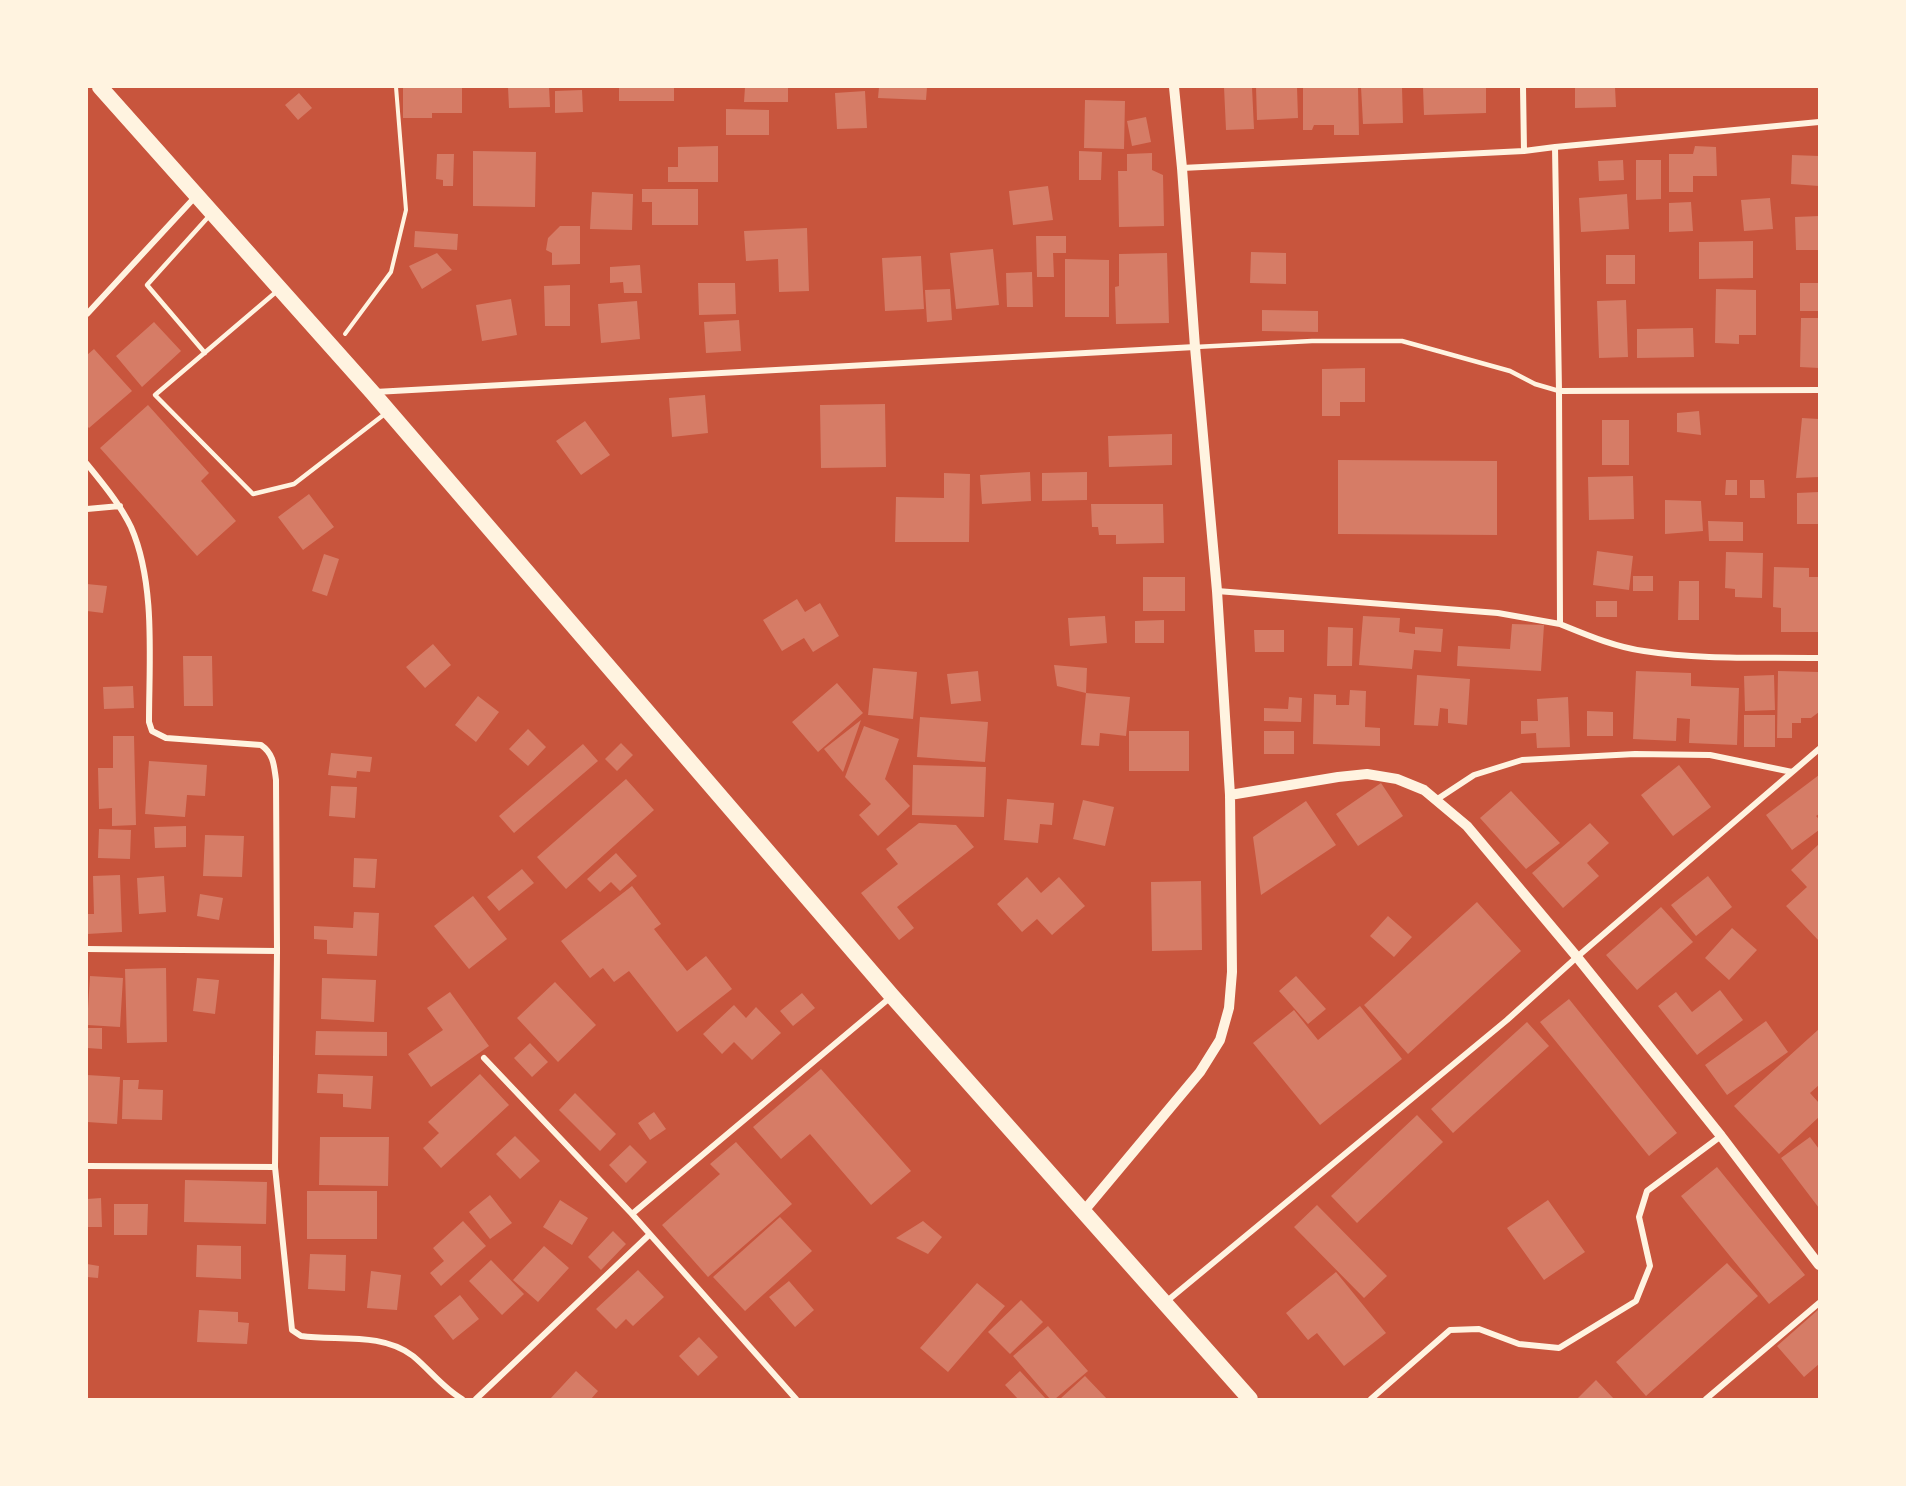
<!DOCTYPE html>
<style>
body{margin:0}
#map{position:relative;width:1906px;height:1486px;overflow:hidden;background:#c8553d;font-family:"Asap Condensed",sans-serif}
canvas{display:block}
.frame{position:absolute;inset:0;border:88px solid #fff3e0;pointer-events:none}
</style>
<div id="map">
<canvas width="1906" height="1486"></canvas>
<div class="frame"></div>
</div>
<script>
const ctx = document.querySelector('canvas').getContext('2d');
ctx.lineJoin = 'round';
function fillPath(path, color) { ctx.fillStyle = color; ctx.fill(path, 'evenodd'); }
function strokePath(path, color, width, dash) { ctx.strokeStyle = color; ctx.lineWidth = width; ctx.lineCap = dash ? 'butt' : 'round'; ctx.setLineDash(dash || []); ctx.stroke(path); }
const building = new Path2D(`
 M403 87H462V113H432V118H403Z
 M508 87H549L550 107 509 108Z
 M619 87H674V101H619Z
 M745 87H788V102H744Z
 M879 87H927L926 100 878 98Z
 M1224 87H1252L1254 129 1226 130Z
 M1256 87H1297L1298 118 1257 120Z
 M1303 87H1358L1359 135H1334V125H1314L1312 130H1303Z
 M1361 87H1402L1403 123 1363 124Z
 M1423 87H1486V113L1424 115Z
 M1575 87H1615L1616 107 1575 108Z
 M582 90 583 112 555 113V91Z
 M865 91 867 128 837 129 835 93Z
 M299 93 312 108 298 120 285 105Z
 M1085 100 1125 101 1124 149 1084 148Z
 M726 109 769 110V135H726Z
 M1146 117 1151 142 1132 146 1127 121Z
 M718 146V182H668V167H678V147Z
 M1695 146 1716 147 1717 176H1693V192H1669V154H1693Z
 M473 151 536 152 535 207 473 206Z
 M1079 151 1102 152 1101 180H1079Z
 M1152 153V170L1163 175 1164 226 1119 227 1118 171H1127V154Z
 M437 154H454L453 186H443V180L436 179Z
 M1792 155 1819 156V186L1791 184Z
 M1623 160 1624 180 1599 181 1598 161Z
 M1636 160H1661V199L1636 200Z
 M1048 186 1053 220 1013 225 1009 191Z
 M642 189H698V225H652V202H642Z
 M592 192 633 194 632 230 590 229Z
 M1627 194 1629 229 1581 232 1579 198Z
 M1770 198 1773 229 1744 231 1741 200Z
 M1691 202 1693 231 1669 232V203Z
 M1819 216V250H1796L1795 217Z
 M560 226H580V264L552 265V253L546 250 548 238Z
 M807 228 809 291 779 292 778 259 746 261 744 231Z
 M415 231 458 234 457 250 414 247Z
 M1036 236H1066V253H1053L1054 277H1037Z
 M1753 241V278L1699 279V242Z
 M993 249 999 305 956 309 950 253Z
 M1251 252 1286 253V284L1250 283Z
 M437 253 452 270 422 289 409 266Z
 M1167 253 1169 323 1116 324 1115 287 1119 286V254Z
 M1606 255H1635V284H1606Z
 M921 256 924 309 885 311 882 258Z
 M1065 259 1109 260V317H1065Z
 M640 265 642 293H624L623 282 610 283V267Z
 M1032 272 1033 307H1007L1006 273Z
 M698 283H735L736 314 699 315Z
 M1800 283H1819V311H1800Z
 M570 285V326H545L544 286Z
 M950 289 952 320 927 322 925 290Z
 M1716 289 1756 290V335H1739V344L1715 343Z
 M511 299 517 335 482 341 476 305Z
 M1626 300 1628 357 1599 358 1597 301Z
 M637 301 640 339 601 343 598 304Z
 M1262 310 1318 311V332L1262 331Z
 M1801 318H1819V368L1800 367Z
 M739 320 741 351 706 353 704 322Z
 M154 322 181 351 142 387 116 356Z
 M1693 328 1694 357 1637 358V329Z
 M94 349 132 391 89 428 87 426V355Z
 M1365 368V402H1340V416H1322V369Z
 M705 395 708 433 672 437 669 398Z
 M885 404 886 467 821 468 820 405Z
 M148 405 209 473 201 481 236 521 197 556 100 448Z
 M1699 411 1701 435 1677 432V413Z
 M1802 418 1819 419V477L1796 478Z
 M1602 420H1629V465H1602Z
 M585 421 610 455 581 475 556 441Z
 M1172 434V465L1109 467 1108 436Z
 M1338 460 1497 461V535L1338 534Z
 M1030 472 1031 501 982 504 980 475Z
 M1087 472V500L1042 501V473Z
 M944 473 970 474 969 542H895L896 497 944 498Z
 M1633 476 1634 519 1589 520 1588 477Z
 M1726 480H1737V495H1725Z
 M1750 480H1764L1765 498H1750Z
 M1819 492V524H1797V493Z
 M309 494 334 527 303 550 278 517Z
 M1665 500 1701 501 1703 531 1665 534Z
 M1091 504H1163L1164 543 1116 544V535H1099L1098 527H1092Z
 M1708 521 1743 522V541H1709Z
 M1597 551 1633 556 1629 590 1593 585Z
 M1726 552 1763 553 1762 598 1735 597V589L1725 588Z
 M324 554 339 559 327 596 312 591Z
 M1774 567 1809 568V577H1819V632H1781V608L1773 607Z
 M1633 576H1653V591H1633Z
 M1143 577H1185V611H1143Z
 M1679 581H1699V620H1678Z
 M87 584 107 586 103 613 87 611Z
 M797 599 805 612 820 603 839 636 813 652 804 638 782 651 763 620Z
 M1596 601H1617V617H1596Z
 M1105 616 1107 643 1070 646 1068 618Z
 M1363 616 1400 618 1399 632 1415 634V627L1443 629 1441 652 1414 650 1412 669 1359 665Z
 M1164 620V643H1135V621Z
 M1512 624 1544 625 1541 671 1457 666 1458 646 1510 649Z
 M1328 627 1353 628 1352 666H1327Z
 M1254 630H1284V652H1255Z
 M433 644 451 665 425 688 406 667Z
 M183 656H212L213 706H184Z
 M1054 665 1087 668 1086 693 1057 686Z
 M873 668 917 672 913 719 868 715Z
 M978 671 981 701 951 704 947 674Z
 M1636 671 1691 673V686L1739 688 1737 745 1689 743 1690 719 1677 718 1676 741 1633 739Z
 M1778 671 1819 672V712L1811 718H1801V723H1792V738H1777Z
 M1417 675 1470 679 1467 725 1448 723V709L1440 708 1438 726 1414 725Z
 M1774 675 1775 710 1745 711 1744 676Z
 M837 683 863 713 818 752 792 722Z
 M133 686 134 708 104 709 103 687Z
 M1350 690 1366 691 1365 727 1380 728V746L1313 744 1314 694 1336 695V705H1349Z
 M1086 693 1130 697 1126 736 1100 733 1099 746 1081 745Z
 M478 696 499 712 476 742 455 725Z
 M1289 697 1302 698 1301 722 1264 721V708L1288 709Z
 M1568 697 1570 747 1537 748 1536 733 1521 734V721H1538L1537 699Z
 M1587 711 1613 712V736H1587Z
 M1744 715H1775V747H1744Z
 M920 717 988 722 985 762 917 757Z
 M861 720 843 772 824 749Z
 M864 726 899 739 885 779 910 806 878 836 859 815 871 804 845 777Z
 M528 729 546 747 528 766 509 749Z
 M1129 731H1189V771H1129Z
 M1264 731H1294V754H1264Z
 M113 736H134L136 825 112 826V808L99 809 98 768H113Z
 M621 743 633 755 617 771 605 759Z
 M583 744 598 761 514 833 499 816Z
 M331 753 372 757 370 772 357 771 356 778 328 775Z
 M149 761 207 765 205 796 187 795 185 817 145 814Z
 M913 765 986 767 984 817 912 815Z
 M1679 765 1711 807 1673 836 1641 795Z
 M1819 775V814L1816 816 1819 819V830L1792 850 1766 815Z
 M626 779 654 810 566 889 537 857Z
 M1381 783 1403 816 1358 846 1336 814Z
 M331 786 357 787 355 818 329 816Z
 M1511 791 1560 843 1526 869 1480 818Z
 M1007 799 1054 803 1052 825 1040 824 1038 843 1004 840Z
 M1083 800 1114 807 1105 846 1073 839Z
 M1306 801 1336 845 1261 895 1253 837Z
 M919 823 956 825 974 847 897 907 914 928 899 940 861 893 898 864 886 849Z
 M1590 823 1609 843 1587 863 1599 876 1563 908 1532 873Z
 M186 826V847L155 848 154 827Z
 M99 829 131 830 130 859 98 858Z
 M205 835 244 836 242 877 203 876Z
 M1819 844V941L1786 906 1807 887 1791 870Z
 M616 853 637 876 620 891 611 882 600 892 587 879Z
 M354 858 377 859 375 888 353 887Z
 M522 869 534 883 499 911 487 897Z
 M120 875 122 932 87 934V914H94L93 876Z
 M164 876 166 912 139 914 137 878Z
 M1708 876 1732 907 1696 936 1671 905Z
 M1027 877 1041 893 1059 877 1085 906 1052 935 1037 919 1022 932 997 904Z
 M1201 881 1202 950 1152 951 1151 882Z
 M632 886 661 924 654 929 687 971 706 956 732 989 677 1032 629 971 614 982 603 968 590 978 561 941Z
 M200 894 223 898 219 920 197 916Z
 M473 896 507 939 469 969 434 926Z
 M1477 902 1521 951 1408 1054 1364 1005Z
 M1661 907 1693 942 1637 990 1606 955Z
 M354 912 379 913 377 956 327 954V940L314 939V926L353 928Z
 M1388 916 1412 937 1394 957 1370 936Z
 M1732 928 1757 950 1729 980 1705 958Z
 M166 968 167 1042 127 1043 125 969Z
 M90 976 123 978 120 1027 87 1025Z
 M1296 976 1326 1009 1308 1024 1279 991Z
 M197 978 219 980 215 1014 193 1011Z
 M322 978 376 980 374 1022 321 1019Z
 M555 982 596 1025 558 1062 517 1018Z
 M1720 990 1743 1020 1697 1055 1658 1006 1676 992 1692 1012Z
 M450 992 489 1046 431 1087 408 1054 443 1030 427 1008Z
 M802 993 815 1008 793 1026 780 1011Z
 M1569 999 1677 1133 1649 1156 1540 1022Z
 M734 1005 746 1018 756 1007 781 1033 752 1060 734 1042 722 1054 703 1034Z
 M1360 1006 1402 1059 1320 1125 1253 1043 1294 1010 1318 1040Z
 M1766 1021 1788 1052 1727 1095 1705 1065Z
 M1527 1022 1549 1046 1453 1133 1431 1109Z
 M87 1028H102V1049L87 1048Z
 M1819 1029V1085L1810 1093 1819 1103V1117L1779 1154 1734 1106Z
 M316 1031 387 1032V1056L315 1055Z
 M530 1043 548 1062 532 1077 514 1058Z
 M821 1069 911 1171 871 1205 810 1134 781 1159 753 1127Z
 M318 1074 373 1076 371 1109 343 1107V1094L317 1093Z
 M480 1074 509 1105 441 1168 423 1148 439 1133 428 1122Z
 M87 1075 120 1077 117 1124 87 1122Z
 M123 1080H139L138 1089 163 1090 162 1120 122 1119Z
 M575 1093 616 1134 600 1151 559 1110Z
 M654 1112 666 1129 650 1140 638 1123Z
 M1417 1115 1443 1142 1357 1223 1331 1196Z
 M515 1136 540 1161 520 1179 496 1154Z
 M320 1137H389L388 1186 319 1185Z
 M1810 1137 1819 1149V1208L1781 1158Z
 M736 1142 792 1204 708 1277 662 1225 720 1174 710 1164Z
 M630 1145 647 1162 626 1183 609 1165Z
 M1717 1167 1805 1275 1769 1304 1681 1196Z
 M185 1180 267 1182 266 1224 184 1222Z
 M307 1191H377V1239H307Z
 M490 1195 512 1223 490 1239 469 1212Z
 M101 1198 102 1227H87V1199Z
 M560 1200 588 1218 572 1245 543 1227Z
 M1548 1200 1585 1252 1544 1280 1507 1228Z
 M114 1204H148L147 1235H114Z
 M1317 1205 1387 1276 1364 1298 1294 1227Z
 M780 1217 812 1251 745 1311 713 1277Z
 M463 1221 486 1246 441 1286 430 1273 444 1261 433 1248Z
 M923 1221 942 1237 928 1254 896 1238Z
 M613 1231 626 1244 601 1270 588 1257Z
 M197 1245 241 1246V1279L196 1277Z
 M544 1246 569 1268 538 1302 513 1280Z
 M310 1254 346 1255 345 1291 308 1289Z
 M491 1260 524 1294 502 1315 469 1281Z
 M1727 1263 1758 1296 1646 1396 1616 1362Z
 M87 1264 99 1266 98 1278 87 1277Z
 M638 1270 664 1297 633 1326 626 1319 616 1329 596 1309Z
 M371 1271 401 1275 397 1310 367 1308Z
 M1336 1272 1386 1333 1344 1366 1317 1333 1308 1340 1286 1313Z
 M789 1281 814 1310 795 1327 769 1297Z
 M977 1283 1005 1306 948 1372 920 1348Z
 M460 1295 479 1319 453 1340 434 1316Z
 M1021 1300 1043 1322 1010 1354 988 1332Z
 M1819 1309V1364L1804 1377 1777 1346Z
 M199 1310 238 1312V1322L249 1323 247 1344 197 1342Z
 M1048 1326 1088 1371 1055 1399H1050L1013 1356Z
 M699 1337 718 1357 698 1376 679 1356Z
 M576 1371 598 1391 591 1399H550Z
 M1020 1371 1046 1399H1018L1005 1385Z
 M1085 1376 1107 1399H1060Z
 M1596 1380 1614 1399H1577Z`);
const path = new Path2D(`
 M345 334 391 272 406 210 396 87`);
const service = new Path2D(`
 M276 292 155 395 253 494 294 484 386 413
 M1195 347 1312 341H1402L1510 371 1535 384 1559 391
 M205 353 147 285 210 215`);
const minor = new Path2D(`
 M1523 87 1524 151
 M1555 147 1819 122
 M1182 168 1524 151 1555 147 1559 391 1560 624 1498 613 1217 591
 M87 314 196 196
 M1559 391 1819 390
 M375 392 1195 347
 M87 464C103 484 120 504 131 527 156 584 149 661 149 722L152 731 166 738 261 745C274 754 274 766 276 780L277 951 275 1167 292 1330 301 1336C337 1341 382 1332 413 1356 430 1370 443 1388 462 1399
 M87 509 120 506
 M1560 624C1587 635 1615 647 1644 651 1701 660 1761 657 1819 658
 M1436 800 1474 775 1522 760 1635 754 1710 755 1792 772
 M87 949 277 951
 M484 1058 632 1214 796 1399
 M87 1166 275 1167
 M632 1214 892 996
 M1167 1301 1507 1020 1577 957 1819 749
 M476 1399 649 1235
 M1371 1399 1450 1330 1479 1329 1519 1344 1559 1348 1636 1301 1650 1266 1639 1217 1647 1191 1721 1136
 M1706 1399 1819 1303`);
const tertiary = new Path2D(`
 M1230 795 1338 777 1367 774 1397 779 1424 790 1467 826 1577 957 1721 1136 1819 1265
 M1083 1212 1200 1072 1220 1040 1229 1008 1232 972 1230 795 1217 591 1195 347 1182 168 1174 87`);
const trunk = new Path2D(`
 M100 87 372 392 892 996 1250 1399`);
fillPath(building, '#d67c66');
strokePath(path, '#fff3e0', 4);
strokePath(service, '#fff3e0', 4.5);
strokePath(minor, '#fff3e0', 6);
strokePath(tertiary, '#fff3e0', 10);
strokePath(trunk, '#fff3e0', 16);
</script>
